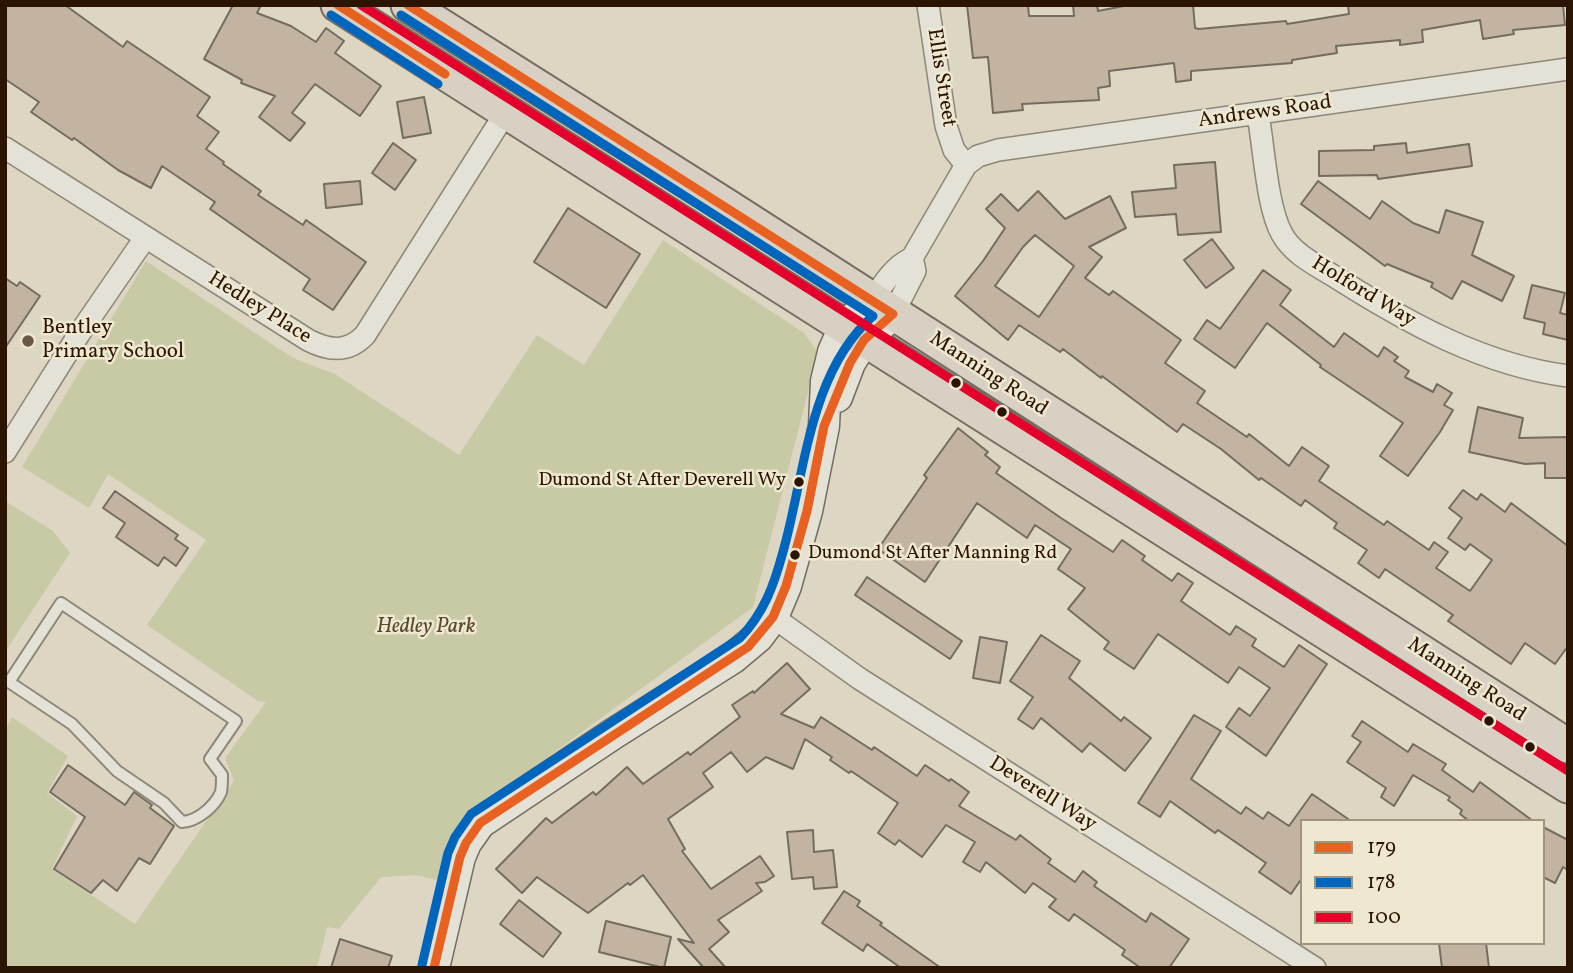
<!DOCTYPE html>
<style>
body{margin:0}
#map{position:relative;width:1573px;height:973px;overflow:hidden;background:#dcd6c2;font-family:Vollkorn,serif}
canvas{display:block}
.frame{position:absolute;inset:0;border:7px solid #2b1502;pointer-events:none}
.legend{position:absolute;left:1300px;top:819px;width:245px;height:126px;box-sizing:border-box;background:#efe8d1;border:2px solid #a1947e;margin:0;padding:9px 12px;list-style:none;font-size:21px;color:#2b1502}
.legend li{display:flex;align-items:center;gap:14px;height:35px}
.legend b{width:35px;border:2px solid #a1947e}
</style>
<div id="map">
<canvas width="1573" height="973"></canvas>
<div class="frame"></div>
<ul class="legend">
<li><b style="height:9px;background:#e86120"></b>179</li>
<li><b style="height:9px;background:#0065bd"></b>178</li>
<li><b style="height:9px;background:#e4002b"></b>100</li>
</ul>
</div>
<script>
const ctx = document.querySelector('canvas').getContext('2d');
ctx.lineJoin = 'round';
function fillPath(path, color) { ctx.fillStyle = color; ctx.fill(path, 'evenodd'); }
function strokePath(path, color, width, dash) { ctx.strokeStyle = color; ctx.lineWidth = width; ctx.lineCap = dash ? 'butt' : 'round'; ctx.setLineDash(dash || []); ctx.stroke(path); }
function drawText(font, color, halo, rows, align = 'center') {
  ctx.font = font + ' Vollkorn,serif'; ctx.lineWidth = 5; ctx.setLineDash([]); ctx.textBaseline = 'middle'; ctx.strokeStyle = halo; ctx.fillStyle = color; for (const [text, x, y, turn = 0] of rows) {
    ctx.save(); ctx.translate(x, y); ctx.rotate((+turn || 0) * Math.PI / 180); ctx.textAlign = isNaN(turn) ? turn : align; if (halo) ctx.strokeText(text, 0, 0); ctx.fillText(text, 0, 0); ctx.restore();
  }
}
const green = new Path2D(`
 M663 240 804 333 818 353 753 607 460 821 437 880 415 875 381 877 339 929 327 927 317 968H5V731L12 717 68 756 47 793 77 816 52 869 135 924 234 781 225 758 266 702 258 701 147 625 206 540 108 474 89 508 22 467 146 261 293 358 335 374 459 455 537 335 584 365Z
 M5 501 53 531 70 553 5 652Z`);
const building = new Path2D(`
 M5 5H65L123 47 127 41 210 97 197 116 219 132 206 149 224 162 223 164 261 191 258 195 303 225 306 220 366 262 333 310 303 290 310 279 210 209 215 202 162 166 151 188 118 170 74 138 72 140 31 112 39 102 5 79Z
 M233 5H261L257 13 291 26 316 42 326 28 344 41 335 53 381 86 360 116 315 84 292 113 305 123 290 141 259 117 275 96 241 83 242 80 204 59Z
 M967 5H1028L1029 16H1074L1073 5H1097L1098 11 1129 5H1193L1195 28 1199 29 1286 21 1287 24 1349 14 1348 5H1563L1565 25 1513 30 1514 34 1483 39 1480 20 1422 30 1423 42 1400 45V40L1336 46 1337 53 1292 60V63L1191 71V80L1176 82 1174 63 1109 71 1110 86 1098 88 1099 100 1022 104 1023 110 993 113 988 57 973 58Z
 M424 97 431 133 403 138 397 102Z
 M393 143 416 160 395 190 372 173Z
 M1406 143 1407 153 1469 144 1472 166 1378 179 1377 175 1319 176V151L1374 150V146Z
 M1215 162 1221 232 1178 235 1176 214 1135 217 1132 192 1176 188 1174 165Z
 M360 181 362 204 326 208 324 184Z
 M1318 181 1370 219 1382 201 1413 223 1439 233 1446 210 1483 222 1472 255 1514 276 1502 301 1462 281 1452 299 1431 287 1433 283 1387 264 1385 266 1301 204Z
 M1038 191 1065 219 1110 196 1126 228 1089 247 1102 257 1085 278 1109 295 1113 291 1181 340 1165 363 1205 391 1197 403 1247 437 1249 434 1289 466 1302 447 1329 466 1319 481 1384 525 1387 521 1429 550 1434 542 1448 552 1436 568 1470 591 1492 560 1470 544 1465 550 1448 538 1462 518 1449 508 1463 490 1477 500 1481 494 1505 512 1511 503 1568 546V646L1555 664 1525 643 1511 664 1448 621 1453 615 1385 569 1379 578 1358 563 1367 550 1334 528 1337 523 1305 500 1301 506 1261 478 1259 480 1221 449 1183 424 1177 432 1102 376 1101 378 1063 349 1060 352 1019 325 1008 340 955 296 983 261 1005 228 986 209 1001 194 1018 211ZM1035 235 1074 266 1039 317 995 286 1023 247Z
 M568 208 640 254 606 308 534 262Z
 M1212 239 1234 268 1206 288 1184 260Z
 M1263 270 1291 290 1280 305 1334 347 1344 333 1378 357 1384 347 1398 357 1394 361 1409 371 1405 377 1433 392 1437 384 1452 393 1444 405 1453 410 1440 432 1408 476 1380 456 1403 423 1320 367 1321 365 1267 323 1235 368 1194 339 1207 320 1220 329Z
 M5 278 17 286 20 282 40 296 5 348Z
 M1532 285 1565 293 1560 313 1568 315V340L1543 334 1545 323 1524 318Z
 M1478 407 1523 418 1519 438 1568 437V478H1545V463L1525 464 1469 452Z
 M958 428 988 452 985 455 1000 467 996 473 1061 518 1113 552 1122 540 1145 556 1142 560 1172 581 1178 573 1193 583 1181 601 1230 635 1236 626 1256 639 1252 646 1284 667 1299 645 1327 664 1266 756 1226 727 1239 708 1250 716 1270 688 1239 667 1228 683 1158 634 1134 669 1104 649 1109 642 1068 609 1085 588 1058 569 1071 549 1035 525 1027 538 977 503 925 582 878 549 927 478 924 475Z
 M115 491 178 535 175 539 188 548 176 566 164 557 158 566 116 537 125 523 103 508Z
 M867 577 962 641 950 659 855 595Z
 M1041 635 1080 661 1069 678 1121 721 1124 717 1151 738 1125 771 1090 743 1082 752 1041 718 1033 729 1018 719 1033 697 1010 681Z
 M980 637 1007 642 1000 683 973 678Z
 M787 663 810 689 781 714 814 728 821 717 872 750 874 747 917 776 925 765 949 781 951 779 969 792 959 806 1016 840 1020 835 1051 859 1048 863 1075 882 1083 871 1097 882 1094 886 1146 922 1151 913 1189 939 1169 968H1141L1122 955 1125 950 1074 914 1069 921 1049 907 1056 899 1033 883 1025 893 986 862 980 872 963 862 975 842 946 825 922 857 899 840 895 845 878 833 898 803 851 771 849 773 830 760 832 757 805 739 793 769 766 757 747 772 731 752 703 773 713 787 668 819 685 849 682 851 711 889 760 856 774 876 765 882 756 883 762 891 718 920 729 932 709 949 726 968H704L678 939 694 943 643 875 630 885 628 883 588 913 537 877 522 893 496 869 546 818 552 823 593 792 596 795 627 767 643 784 688 752 690 755 740 717 732 705 753 691 754 693Z
 M1194 715 1221 731 1191 779 1241 814 1246 807 1263 819 1268 812 1289 826 1312 794 1351 821H1302V878L1291 894 1259 872 1266 863 1218 830 1215 833 1170 801 1160 817 1138 803Z
 M1362 721 1408 752 1413 744 1446 764 1442 770 1473 792 1480 782 1533 821H1469L1460 814 1462 810 1448 800 1450 797 1413 775 1394 806 1381 797 1386 788 1347 762 1361 742 1352 736Z
 M68 765 125 805 134 792 152 805 150 808 174 826 150 864 139 858 117 891 103 880 91 893 54 869 85 817 50 792Z
 M1543 827 1568 840V870L1563 867 1555 883 1543 877Z
 M813 830 814 852 833 850 837 887 814 889 813 877 792 879 787 832Z
 M844 891 860 901 857 906 882 923 880 925 941 968H901L867 944 863 951 822 923Z
 M519 900 561 933 543 957 500 924Z
 M606 921 671 937 664 968 599 952Z
 M340 939 392 956 388 968H331Z
 M1439 943H1486L1489 968H1442Z`);
const lane = new Path2D(`
 M61 603 236 721 210 759 222 775C222 780 222 787 221 792 215 806 198 821 182 822L164 803 117 771 72 724 9 682Z`);
const street = new Path2D(`
 M1258 115C1264 147 1267 208 1282 234 1293 255 1320 267 1340 280 1410 324 1484 365 1568 376
 M5 148 308 340C329 351 348 353 365 335L506 112
 M966 165 978 156 998 150 1568 69
 M872 301C883 284 893 267 912 258L966 165 954 150 946 126 928 5
 M893 314 915 271 912 258
 M5 452 79 334 145 238
 M773 617 860 679 1315 968`);
const secondary = new Path2D(`
 M837 397 850 363 864 340 893 314
 M434 968 460 857 466 843 480 823 613 734 733 658 758 637 773 617 786 586 807 511 824 426 826 381 833 352 844 327 872 301`);
const primary = new Path2D(`
 M338 5 1568 786
 M408 5 725 205 1568 746`);
const bus1 = new Path2D(`
 M338 5 445 74
 M408 5 893 314 864 340 850 363 824 426 807 511 786 586 773 617 748 647 480 823 466 843 460 857 434 968`);
const bus2 = new Path2D(`
 M331 15 438 84
 M401 15 873 316C809 372 805 474 783 552 774 585 764 613 740 638L471 814 455 837 448 853 422 965`);
const bus3 = new Path2D(`
 M361 5 1568 771`);
const markers = [
 [28,341,7,"#695945"],
 [956,383,6,"#2b1502"],
 [1002,412,6,"#2b1502"],
 [799,482,6,"#2b1502"],
 [795,555,6,"#2b1502"],
 [1489,721,6,"#2b1502"],
 [1530,747,6,"#2b1502"]
];
const busNames = [
 ["Dumond St After Deverell Wy",786,482],
 ["Dumond St After Manning Rd",808,555,"left"]
];
const streetNames = [
 ["Ellis Street",940,78,81],
 ["Andrews Road",1265,113,-8],
 ["Holford Way",1363,293,31],
 ["Hedley Place",259,309,32],
 ["Manning Road",988,375,33],
 ["Manning Road",1466,681,33],
 ["Deverell Way",1042,795,32]
];
const poiNames = [
 ["Bentley",42,329],
 ["Primary School",42,353]
];
const parkNames = [
 ["Hedley Park",426,628]
];
fillPath(green, '#c8caa5');
fillPath(building, '#c3b4a2');
strokePath(building, '#746c60', 2);
strokePath(lane, '#8d8779', 14);
strokePath(street, '#8d8779', 24);
strokePath(secondary, '#746c60', 33);
strokePath(primary, '#746c60', 37);
strokePath(lane, '#e4e1d7', 10);
strokePath(street, '#e4e1d7', 21);
strokePath(secondary, '#e4e1d7', 30);
strokePath(primary, '#d8d1c3', 33);
strokePath(bus1, '#e86120', 9);
strokePath(bus2, '#0065bd', 9);
strokePath(bus3, '#e4002b', 9);
for (const [x, y, r, color] of markers) { const dot = new Path2D(); dot.arc(x, y, r, 0, 2 * Math.PI); ctx.fillStyle = color; ctx.fill(dot); strokePath(dot, '#efe8d1', 2.5); }
drawText('19px', '#2b1502', '#efe8d1', busNames, 'right');
drawText('21px', '#2b1502', '#efe8d1', streetNames);
drawText('21px', '#2b1502', '#efe8d1', poiNames, 'left');
drawText('italic 21px', '#55482c', '#efe8d1', parkNames);
</script>
